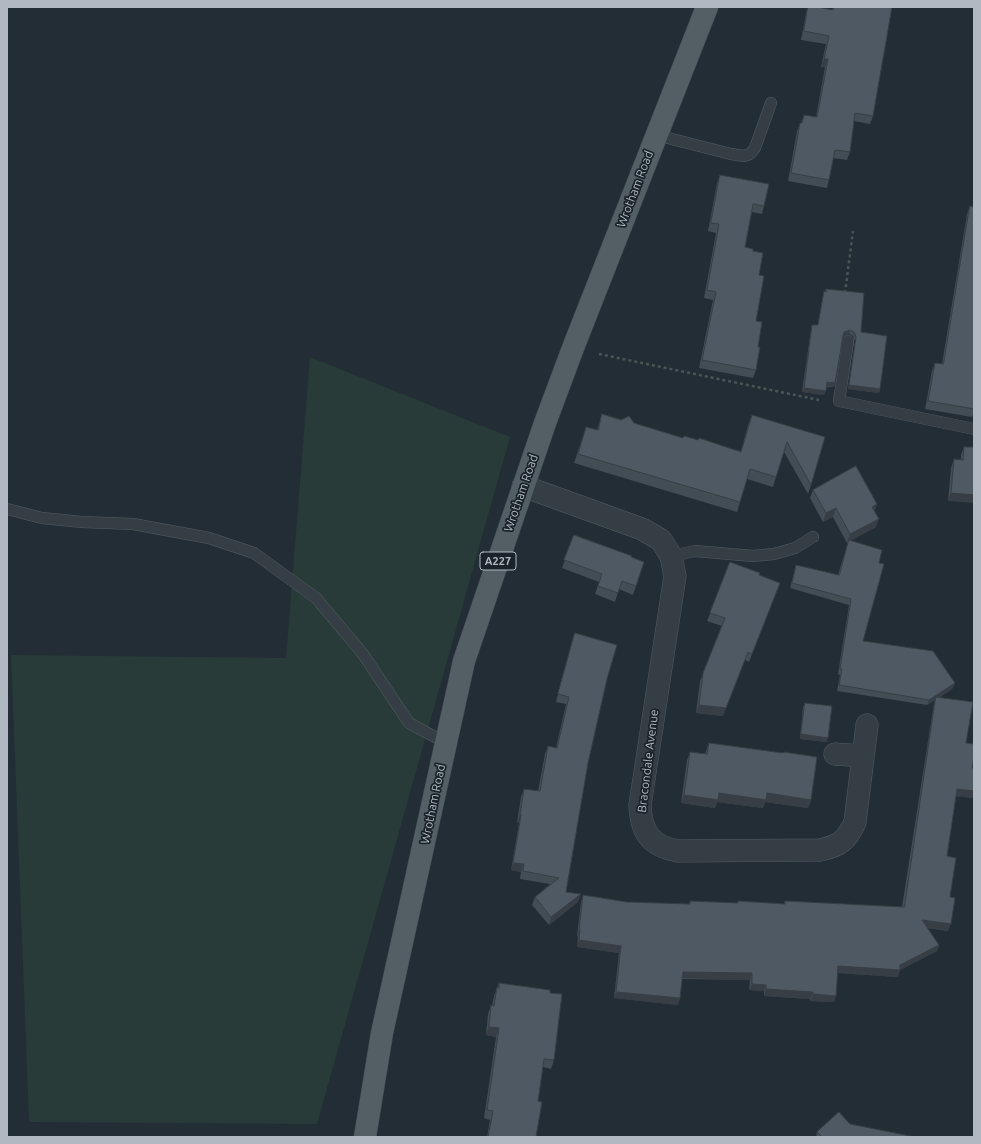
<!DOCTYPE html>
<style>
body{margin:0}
#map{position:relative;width:981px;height:1144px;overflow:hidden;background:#222d35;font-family:Ubuntu,sans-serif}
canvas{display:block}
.frame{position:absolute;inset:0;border:8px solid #b0b9c2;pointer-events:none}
</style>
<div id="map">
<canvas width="981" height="1144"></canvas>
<div class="frame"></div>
</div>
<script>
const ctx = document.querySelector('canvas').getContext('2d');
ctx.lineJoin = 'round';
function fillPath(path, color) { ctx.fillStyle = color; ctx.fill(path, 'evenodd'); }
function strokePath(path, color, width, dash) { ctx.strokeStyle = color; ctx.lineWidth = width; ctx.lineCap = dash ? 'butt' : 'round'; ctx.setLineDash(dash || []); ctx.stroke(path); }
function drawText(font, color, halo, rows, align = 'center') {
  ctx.font = font + ' Ubuntu,sans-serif'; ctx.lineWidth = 3.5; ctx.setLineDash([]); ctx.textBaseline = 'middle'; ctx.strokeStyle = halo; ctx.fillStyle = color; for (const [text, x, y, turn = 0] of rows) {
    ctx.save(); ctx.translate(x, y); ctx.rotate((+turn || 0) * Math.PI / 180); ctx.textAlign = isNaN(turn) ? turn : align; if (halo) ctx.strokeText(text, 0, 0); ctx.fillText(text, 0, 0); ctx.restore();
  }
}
const green = new Path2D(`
 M310 357 510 437 317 1124 29 1122 11 655 286 658Z`);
const path = new Path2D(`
 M845 293 853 231
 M599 354 819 400`);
const lane = new Path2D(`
 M656 135 731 154 744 156 750 154 755 148 771 103
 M848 341 839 401 974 429
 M7 509 42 518 82 522 133 524 209 538 254 553 316 598 363 654 409 723 446 743
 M671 556 695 551 753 556 774 554 795 548 813 537`);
const street = new Path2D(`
 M523 486 642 529 661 540 671 556 675 576 640 805C641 832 650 846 678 851L820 850C840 846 847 840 855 822L867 725
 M835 754 863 756`);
const primary = new Path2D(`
 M365 1137 382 1033 464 661 545 423 573 348 707 7`);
const wall = new Path2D(`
 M808 7H817L832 10 833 7H892L873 116 870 124 854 121 850 152 847 160 833 158 829 180 827 188 788 181 797 131 800 123H801L804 115 816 117 825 67H821L826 44 801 40 806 14Z
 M720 175 764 206 762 214 752 212 745 247 753 251 759 275 756 321 758 347 756 370 753 378 699 368 713 300 704 298 716 233 708 231 717 183Z
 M970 206 974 207V413L972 417 925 409 932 371 935 363 942 364 967 214Z
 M826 289 861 332 880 389 879 393 848 389 855 342 853 336 849 334 843 336 835 383 834 387H826L824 395 802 392 811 329 812 325H818L823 296 824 291 825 292Z
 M602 414 634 423 683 438 698 440 741 451 748 425 752 415 825 437 811 485 808 494 784 452 773 487 747 479 737 512 574 463 586 427 597 430Z
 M964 447H974L948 501 951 468 954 459 961 460V455Z
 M813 490 875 511 876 527 850 541 879 563 863 641 955 683 952 689 940 697 966 743 972 768 974 798 956 796 947 856 950 897 948 931 927 928 939 945 937 951 900 970 898 977 838 973 834 1002 810 1001V999L764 996V991L749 990 750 980 682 979 680 998 678 1005 614 998 619 953 577 947 578 937 577 936 581 902 583 895 627 902 689 904 690 901 737 903 738 901 784 904 785 901 902 907 934 703 935 700 927 705 837 691 840 675 838 674 849 605 790 588 796 565 838 575 848 542 847 543 833 517 823 522 810 498Z
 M974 533V549L973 548Z
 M574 535 644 562 633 595 619 589 615 602 595 594 599 582 562 568Z
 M730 562 759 575 780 583 749 662 745 660 723 716 696 713 700 681 722 626 707 621Z
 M575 633 607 679 588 763 566 892 578 902 549 925 532 905 535 897 550 884 520 879 521 872 511 870 519 823 517 822 521 797 524 789 538 791 545 754 548 746 556 748 566 704 556 702 572 641Z
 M805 703 827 742 800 739 803 707Z
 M709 743 783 753 784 752 811 800 808 808 765 802 763 808 717 802 715 808 681 803 687 760 690 752 705 754Z
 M499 983 550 993 554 1060 551 1069 543 1067 538 1101 536 1137H487L490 1120 484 1118 496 1037 486 1035 488 1014 491 1005 492 1006 494 996Z
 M850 1124 915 1137H816L817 1132Z`);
const shadedWall = new Path2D(`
 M824 59H828L825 67H821Z
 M850 330 849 334 843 336 841 340 844 332Z
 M827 382 835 383 834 387 825 386Z
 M849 385 880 389 879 393 848 389Z
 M804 388 826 391 824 395 802 392Z
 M951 493 974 495V503L948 501Z
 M877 504 874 513 872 507Z
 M836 508 833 517 823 522 826 513Z
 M879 519 876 527 847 543 850 534Z
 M745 660 723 716 696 713 699 705Z
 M955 683 952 689 936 700V697L935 700 927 705 929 700Z
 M801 734 828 738 827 742 800 739Z
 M957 789 974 791V798L954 796Z
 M719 793H767L811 800 808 808 765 802 763 808 717 802 715 808 681 803 684 795Z
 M520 815H521L519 823 517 822Z
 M513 863 524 864 521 872 511 870Z
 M581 894 578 902 549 925 551 917Z
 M922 920 951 924 948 931 920 927Z
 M579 930H580L578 937 577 936Z
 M579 940 621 946 619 953 577 947Z
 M939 945 937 951 900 970 898 977 836 973 838 966 900 965Z
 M683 972 752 973 750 980 680 978Z
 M752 984 766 985 764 991 749 990Z
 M766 989 813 992 810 999 764 996Z
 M616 992 680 998 678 1005 614 998Z
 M813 994 836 996 834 1002 810 1001Z
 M489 1027 499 1028 496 1037 486 1035Z`);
const building = new Path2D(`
 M808 7H817L833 10 834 7H892L873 116 855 113 850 152 835 150 829 180 791 173 800 123H802L804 115 817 117 828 59H824L829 36 804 31Z
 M720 175 769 184 764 206 753 204 745 247 753 249V251L763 253 759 275 764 276 756 321 762 322 758 347H760L756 370 702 360 716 292 707 290 719 224 711 223Z
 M970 206 974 207V409L928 401 935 363 943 364Z
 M826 289 864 293 861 332 887 336 880 389 849 385 856 337 854 332 850 330 844 332 843 336 835 383 827 382 826 391 804 388 812 325H818L824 291 826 292Z
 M602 414 621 420 629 416 634 423 683 438 684 436 698 440 699 438 741 452 752 415 825 437 811 485 787 442 776 477 750 469 740 502 578 454 586 427 598 430Z
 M964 447H974V495L951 493 954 459 963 460Z
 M856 466 877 504 872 507 879 519 850 534 836 508 826 513 813 490Z
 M574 535 632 556 631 557 644 562 636 586 622 581 618 593 598 586 602 574 564 560Z
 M849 540 882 550 879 563 884 564 863 641 933 651 955 683 929 700 839 685 842 669H840L851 599 792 583 796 565 839 575Z
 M730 562 760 573 759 575 780 583 752 654 748 652 726 708 699 705 703 673 725 618 710 613Z
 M575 633 617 645 607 679 588 763 566 892 581 894 551 917 535 897 559 878 523 871 524 864 513 863 521 815H520L524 789 540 791 548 746 557 748 569 697 558 694Z
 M936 697 973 702 966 743 974 744V757L972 768H974V791L957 789 947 856 956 858 950 897 955 898 951 924 922 920 939 945 900 965V970L838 966 836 996 813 994V992L766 989V985L752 984V973L683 972 680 998 616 992 621 946 579 940 580 930H579L583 895 627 902 690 904V901L738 903V901L785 904V901L904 907Z
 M805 703 832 706 828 738 801 734Z
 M709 743 783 753 784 752 817 757 811 800 767 793 766 800 719 793 718 800 684 795 690 752 707 754Z
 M499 983 550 990V993L562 994 554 1060 544 1059 538 1101 542 1102 536 1137H488L493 1111 487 1110 499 1028 489 1027 491 1005 494 1006 497 987 499 988Z
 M839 1112 850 1124 915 1137H822L817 1132Z`);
const shields = [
 [498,561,36]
];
const shieldNames = [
 ["A227",498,561]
];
const streetNames = [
 ["Wrotham Road",635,189,-69],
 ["Wrotham Road",521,493,-71],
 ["Bracondale Avenue",648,761,-83],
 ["Wrotham Road",433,804,-78]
];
fillPath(green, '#283b38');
strokePath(lane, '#535c63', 12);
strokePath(street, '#535c63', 23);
strokePath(primary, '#3f474f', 23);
strokePath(path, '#465756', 2.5, [3, 3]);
strokePath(lane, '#353e45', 11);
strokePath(street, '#353e45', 22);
strokePath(primary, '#535e65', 22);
fillPath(wall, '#434d55');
fillPath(shadedWall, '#373e45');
fillPath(building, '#4e5963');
strokePath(building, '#373e45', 1);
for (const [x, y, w] of shields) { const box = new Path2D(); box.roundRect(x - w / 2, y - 9, w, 18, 3); ctx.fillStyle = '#1b232a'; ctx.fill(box); strokePath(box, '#b0b9c2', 1); }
drawText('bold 11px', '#b0b9c2', null, shieldNames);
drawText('12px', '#b0b9c2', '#1b232a', streetNames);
</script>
